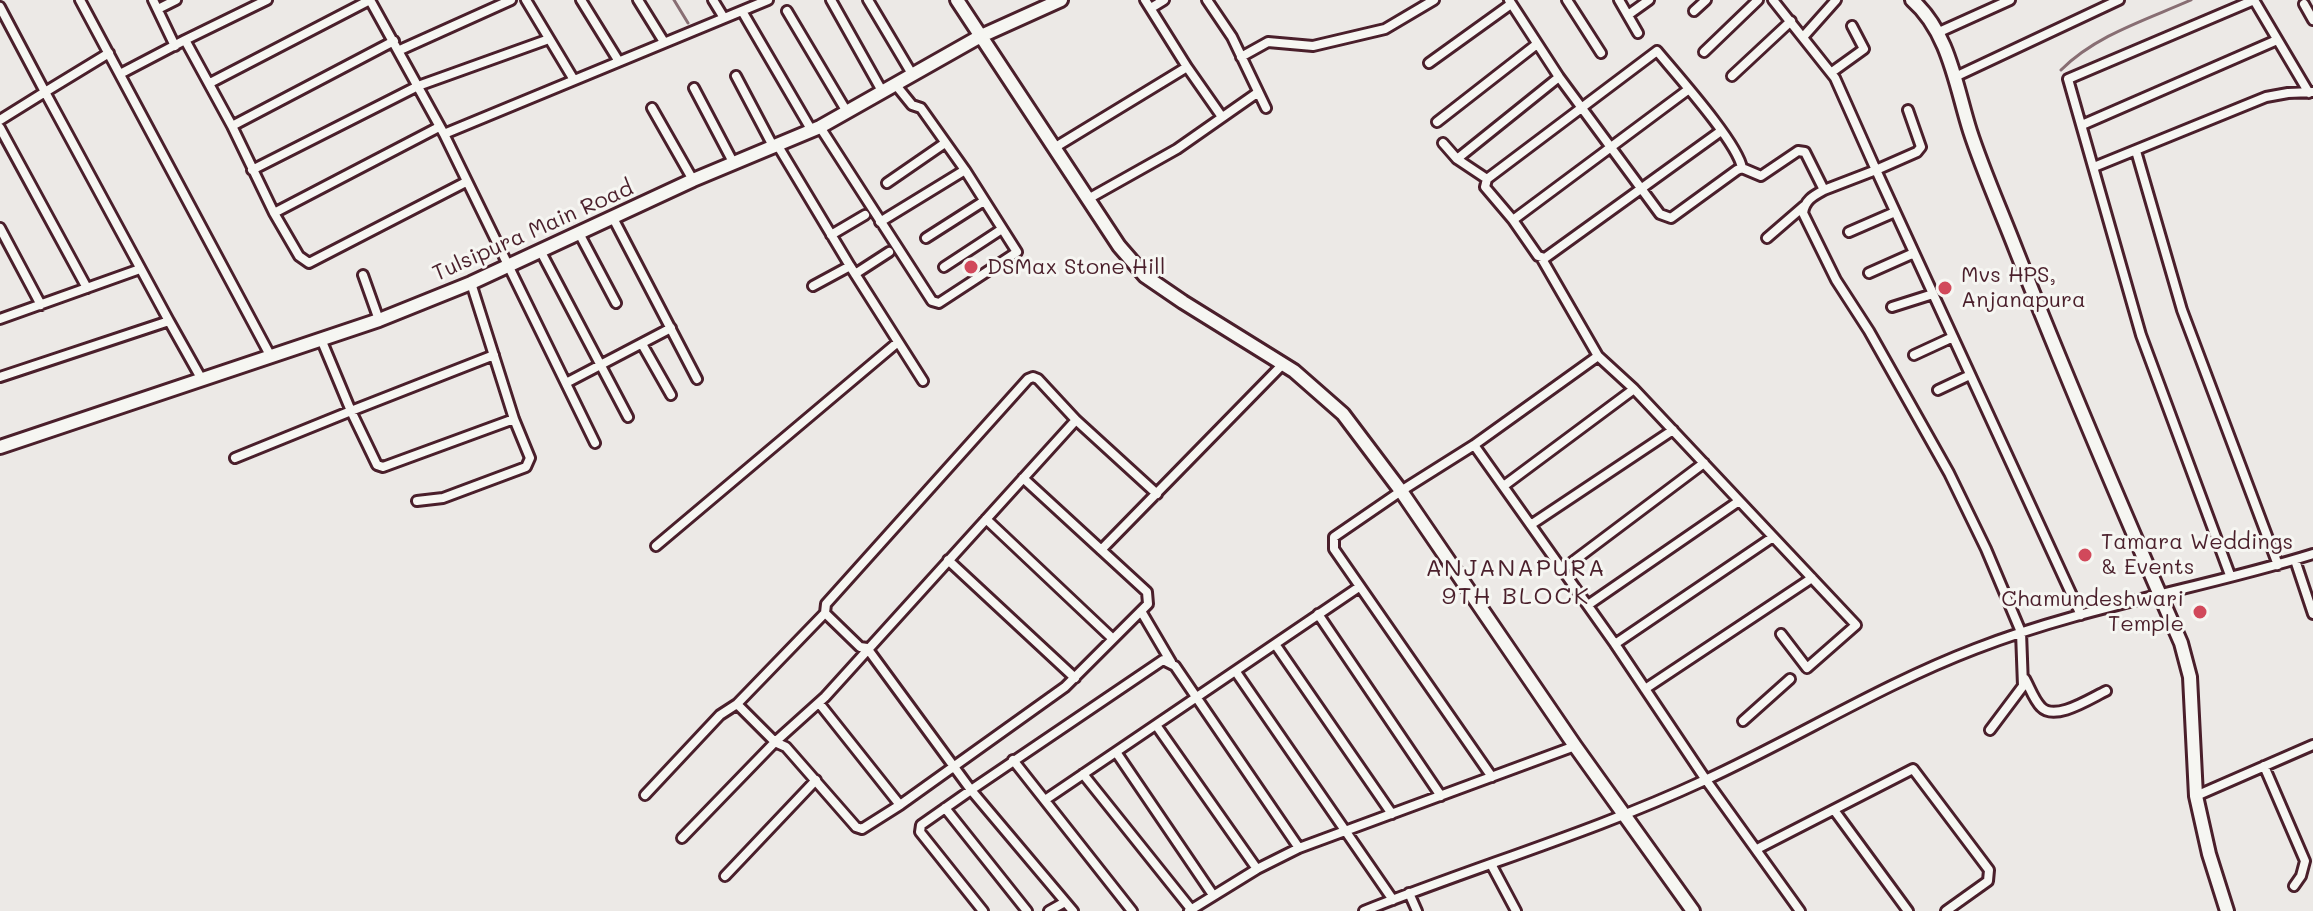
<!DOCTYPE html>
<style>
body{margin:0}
canvas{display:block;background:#ece9e6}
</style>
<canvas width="2313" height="911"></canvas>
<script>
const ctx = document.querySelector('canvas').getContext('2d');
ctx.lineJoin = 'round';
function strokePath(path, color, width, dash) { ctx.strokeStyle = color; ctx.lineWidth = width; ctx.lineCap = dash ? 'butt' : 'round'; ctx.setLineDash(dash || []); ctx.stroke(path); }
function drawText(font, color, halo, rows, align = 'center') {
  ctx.font = font + ' Mali,sans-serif'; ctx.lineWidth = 6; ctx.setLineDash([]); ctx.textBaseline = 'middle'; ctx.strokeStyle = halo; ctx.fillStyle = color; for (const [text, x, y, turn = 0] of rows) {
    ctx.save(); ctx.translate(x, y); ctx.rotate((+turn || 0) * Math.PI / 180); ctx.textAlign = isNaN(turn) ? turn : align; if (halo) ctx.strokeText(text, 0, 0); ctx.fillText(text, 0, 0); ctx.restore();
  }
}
const stream = new Path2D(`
 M674 0 688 23
 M2061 70C2096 35 2146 20 2191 0`);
const street = new Path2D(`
 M80 0 270 355
 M153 0 175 46
 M370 0 444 134 595 443
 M526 0 574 80
 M581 0 618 60
 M638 0 664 42
 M713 0 724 18
 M831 0 882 91
 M868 0 912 74
 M1207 0 1232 37 1266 108
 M1509 0 1559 77 1660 214 1671 218 1737 170 1742 168 1761 176 1798 151 1805 152 1824 190C1813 196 1805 200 1803 213L1836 280 1869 331 1949 473 1986 549 2021 632 2023 686 1990 730
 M1567 0 1601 53
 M1619 0 1638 33
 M1773 0 1835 78 1876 170 1824 190
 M2254 0 2309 93
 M2304 4 2313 20
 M0 7 45 92 0 120
 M1151 8 1164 0
 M158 9 176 0
 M742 11 812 131
 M787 11 847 112
 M1694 11 1706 0
 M1628 15 1649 0
 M1937 33 2010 0
 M1804 36 1836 0
 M185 40 267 0
 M400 50 511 0
 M1704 52 1758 0
 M109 53 45 92 169 321
 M1241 57 1268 42 1313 46 1385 29 1434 0
 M1429 63 1511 4
 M1187 67 1222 117
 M1832 72 1864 49 1852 26
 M120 74 185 40 232 126 274 213 439 127
 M736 76 774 148
 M1732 76 1791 21
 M1955 77 2119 0
 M210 83 370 0
 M694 88 734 164
 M652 108 693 180
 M1908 110 1921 147 1917 152 1876 170 2081 615
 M1437 122 1537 44
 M2082 125 2277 40
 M232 126 394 41
 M820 127 932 301 939 303 1017 252 965 170 921 108 912 105 895 84
 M0 128 87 288
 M1721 131 1545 258 1538 256 1513 220 1485 187 1487 179 1657 51C1676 74 1738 143 1742 168
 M444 134 768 0
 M1443 143 1457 159 1487 179
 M778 146 850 266 923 381
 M1054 148 1187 67 1145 0
 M2136 151 2182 310 2278 565
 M1457 159 1559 77
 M2094 167 2266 97 2288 93 2313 92
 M252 170 418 86 549 39
 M887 183 945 143
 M1088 199 1177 149 1257 93
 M274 213 299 256 309 263 466 182
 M613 218 697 379
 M1513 220 1689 89
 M880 222 965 170
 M0 228 41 305
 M1849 232 1895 212
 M580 235 616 303
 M831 235 865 215
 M926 238 984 201
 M1767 238 1804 206
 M541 252 628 417
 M1542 259 1598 356 1634 389 1856 625 1807 668 1781 634
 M944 267 1002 229
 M1869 273 1914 253
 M855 274 889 252
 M363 275 379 320
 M813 286 850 266
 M1892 307 1933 294
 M0 319 140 269
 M321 339 351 411 494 355
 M642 344 671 395
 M1914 355 1953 337
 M0 377 169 321 201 378
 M566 383 671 328
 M1938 390 1970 375
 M1474 445 1615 644 1706 780 1800 911
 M235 458 351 411 377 465 383 467 514 419
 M1505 485 1634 389
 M417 501 443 498 526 467 530 458 514 419 471 283
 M986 519 1113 639
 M1532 524 1673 430
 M656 546 898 342
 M1101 550 1283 364
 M948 560 1075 678
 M2295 560 2313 614
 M1563 569 1704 463
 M2230 575 2141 335 2068 79 2254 0
 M1588 605 1739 501
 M1141 611 1171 662
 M1318 614 1441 796
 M1275 644 1392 814
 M1615 644 1773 537
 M1236 672 1393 900
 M2025 679C2030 688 2034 700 2041 707 2055 722 2091 698 2106 691
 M1645 689 1812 578
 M819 703 900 805
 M737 704 775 742 786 747 856 827 862 829 900 805 1065 687 1148 604 1147 592 1023 478
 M1743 721 1790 679
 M1156 725 1257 869
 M1116 752 1213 895
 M1013 760 1132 911
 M2264 766 2305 861 2301 876 2294 886
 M1083 774 1191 909
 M1492 777 1334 549V537L1401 491 1474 445 1598 356
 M645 795 720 715 737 704 825 613
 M2196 796 2313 745
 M1045 800 1359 587
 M945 808 1027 911
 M1834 810 1908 911
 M682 838 775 742 825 697 1076 420
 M1757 849 1913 769 1989 870 1988 881 1946 911
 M1491 864 1516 911
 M725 876 816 780
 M1409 893 1417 911
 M983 911 920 832 921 825 971 790 867 648 860 647 825 613 826 604 1028 379 1033 377 1038 379 1076 420 1157 494
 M1049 911 1065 902
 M1073 911 971 790 1163 660 1175 666 1299 848
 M1189 911 1257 869 1299 848 1575 746
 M1364 911C1477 866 1593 832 1703 781 1795 739 1881 685 1975 649 2085 606 2201 589 2313 554`);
const secondary = new Path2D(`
 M957 0 1119 246 1145 276 1183 302 1294 371 1343 414 1401 491 1575 746 1693 911
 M1912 0C1949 32 1956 87 1970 131 1983 171 2001 211 2016 250 2068 382 2124 513 2181 643L2190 677 2196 796 2209 854 2227 911
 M0 447 379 320 471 283 693 180 820 127 979 37 1061 0`);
const markers = [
 [971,267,8,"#d1495b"],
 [1945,288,8,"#d1495b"],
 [2085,555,8,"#d1495b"],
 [2200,612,8,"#d1495b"]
];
const streetNames = [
 ["Tulsipura Main Road",533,231,-24]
];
const poiNames = [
 ["DSMax Stone Hill",987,267],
 ["Mvs HPS,",1961,275],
 ["Anjanapura",1961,300],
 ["Tamara Weddings",2101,542],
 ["& Events",2101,567],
 ["Chamundeshwari",2184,599,"right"],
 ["Temple",2184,624,"right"]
];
const neighbourhoodNames = [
 ["ANJANAPURA",1516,569],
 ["9TH BLOCK",1516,597]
];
strokePath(stream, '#886e73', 3);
strokePath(street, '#4a1f2b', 14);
strokePath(secondary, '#4a1f2b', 18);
strokePath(street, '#f6f6f2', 8);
strokePath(secondary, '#f6f6f2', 12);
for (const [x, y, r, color] of markers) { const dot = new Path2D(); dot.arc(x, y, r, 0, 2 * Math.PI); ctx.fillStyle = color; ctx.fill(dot); strokePath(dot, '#f6f6f2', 3); }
drawText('22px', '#4a1f2b', '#f6f6f2', streetNames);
drawText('22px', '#4a1f2b', '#f6f6f2', poiNames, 'left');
ctx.letterSpacing = '2px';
drawText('24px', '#4a1f2b', '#f6f6f2', neighbourhoodNames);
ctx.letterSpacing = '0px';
</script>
